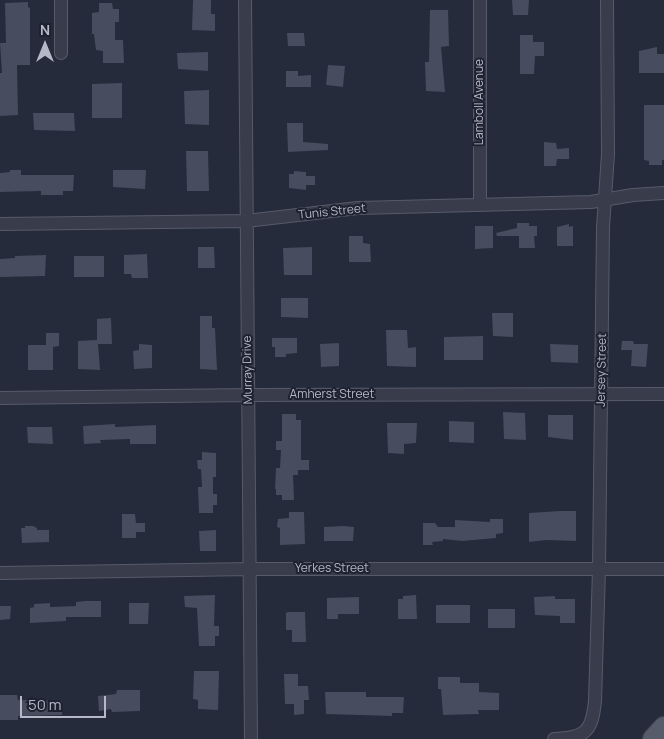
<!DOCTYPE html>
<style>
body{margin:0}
#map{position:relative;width:664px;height:739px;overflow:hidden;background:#252b3a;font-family:Manrope,sans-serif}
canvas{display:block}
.north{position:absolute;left:20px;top:20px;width:50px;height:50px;-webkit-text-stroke:4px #1e2230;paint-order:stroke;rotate:0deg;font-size:14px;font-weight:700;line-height:20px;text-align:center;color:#b5b8c6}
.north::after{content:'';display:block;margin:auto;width:18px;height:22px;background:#b5b8c6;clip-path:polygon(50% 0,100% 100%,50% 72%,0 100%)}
.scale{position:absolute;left:20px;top:696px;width:86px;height:22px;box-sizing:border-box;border:2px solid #b5b8c6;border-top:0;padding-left:6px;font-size:15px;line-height:18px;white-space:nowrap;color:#b5b8c6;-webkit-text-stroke:4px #1e2230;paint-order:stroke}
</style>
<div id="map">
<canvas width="664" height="739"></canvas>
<div class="north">N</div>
<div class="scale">50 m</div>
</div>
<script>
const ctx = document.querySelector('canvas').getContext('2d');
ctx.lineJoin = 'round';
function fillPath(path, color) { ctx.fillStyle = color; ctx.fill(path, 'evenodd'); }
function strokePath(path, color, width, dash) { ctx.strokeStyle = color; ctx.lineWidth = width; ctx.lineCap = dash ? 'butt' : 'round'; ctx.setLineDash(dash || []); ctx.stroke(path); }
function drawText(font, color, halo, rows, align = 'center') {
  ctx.font = font + ' Manrope,sans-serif'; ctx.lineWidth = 4; ctx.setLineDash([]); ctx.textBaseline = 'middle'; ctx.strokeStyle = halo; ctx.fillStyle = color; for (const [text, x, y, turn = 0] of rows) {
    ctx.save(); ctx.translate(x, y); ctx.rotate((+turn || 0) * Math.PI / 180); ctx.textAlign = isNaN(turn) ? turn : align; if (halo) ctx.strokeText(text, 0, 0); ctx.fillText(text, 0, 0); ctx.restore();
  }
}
const building = new Path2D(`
 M193 0H211V14H215V31L192 30Z
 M512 0H529L528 15H513Z
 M28 2V7L30 8V65H17L18 115 0 116V73H2L0 43H6L5 3Z
 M99 3H112L113 9H119V22H115V40H123L124 63H103V51L96 50 94 34H92V13L99 12Z
 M430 10H448L449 46 441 47 445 92 426 91 425 62H429Z
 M287 33H304L305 46H288Z
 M520 35H533V42H544V56H535L534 74H520Z
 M657 47V54H664V73H639V51Z
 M208 52V71L178 69 177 53Z
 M328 65 345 66 343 87 326 85Z
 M286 71H298V76L311 75V87H286Z
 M122 83V118H92V84Z
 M209 90V125L185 124 184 91Z
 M644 105H664V160H662V165H649V161L644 160Z
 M33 113H74L75 131 34 130Z
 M287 123H303V142L328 144V150L288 152Z
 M544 142 556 143 557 149 569 148V159H557L556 166H544Z
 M186 151H208L209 191H187Z
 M10 170H21V175H74L73 191H63V195H41V191L0 192V173L10 172Z
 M113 170H146L145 189 113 187Z
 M294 171 306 172V176H315V185H306V190L289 188V174H294Z
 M517 223H529V226H537V236H534L535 248H519V236H497L496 233 517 228Z
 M569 224V227L573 226V246H557V227Z
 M475 226H493V248L475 249Z
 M349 236H363V243L370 244 371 262H349Z
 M198 247H214L215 268H198Z
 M312 247V275H284L283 248Z
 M147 254 148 278H132L131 274H124V255Z
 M46 255 45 276 0 277V259L15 258V256Z
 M74 256H104V277H74Z
 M281 298H308V318L281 317Z
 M492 313H513V337L493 336Z
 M200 316H212V328H215L217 370 200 369Z
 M111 318 112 344H98L100 370 78 369V341L97 340V319Z
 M386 330H407L408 348 416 347V367L387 366Z
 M46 333H59V346L53 347V370H28V345H46Z
 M483 336V360H444V337Z
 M272 338H297V353L286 354V357H275V347H272Z
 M622 341H633L634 344H648L646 367 631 366 632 350H621Z
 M339 343V366L321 367 320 344Z
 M139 344 152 345V368L134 369 133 351 139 350Z
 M550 344 578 345V363L551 362Z
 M503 412 525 413 526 440 504 439Z
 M282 414H296V420H301V460H309V470H298V475H293L294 500H282V495H276V489H275L276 468H280L281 450H276V441H282Z
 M548 415H573V440L548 437Z
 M449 421 474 422V443L449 442Z
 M387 423H417L416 443 404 444V454L388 453Z
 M115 424V427L156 425V444H130V439L100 440 101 443 84 444 83 426Z
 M27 427H52L53 444 28 443Z
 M202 452 216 453V477H213V494H217V505H213V513H199L198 487H202L201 469H198L197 460H202Z
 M560 511H576V541L546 540 529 542V513Z
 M289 512H304L305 544 280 545V528L277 527 278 519 289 518Z
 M122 514H135L136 523H145V532H136V538H122Z
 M490 519H503V533L496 534V538L462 541 443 539V541L432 542 433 545H423V523H435L438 527H455V520L490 522Z
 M25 526H33L37 528V530H49V542L22 543 21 528H25Z
 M344 526 354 527 353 541H324V527Z
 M216 530V551H200L199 531Z
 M215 595 214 626H219V636H215V646H199L197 608 185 607 184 596Z
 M416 595 417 619H398V599H403V596Z
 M555 596V599H575V623H560V616L535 615 534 597Z
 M359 597V614H338V619H327V598Z
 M85 601H101V617H66V621L30 623V608L34 607V604L50 603V607L76 606V602Z
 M129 603H149L148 624H129Z
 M436 605H470V623H436Z
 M0 606H11L10 619 0 620Z
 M488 609H515V628H488Z
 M288 612H305L306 642H292V630H286V613Z
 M194 671H219L218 710 198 709V700L193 699Z
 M284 674H298V686H308L309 700H304V714L294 715V704H285Z
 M438 677H460V683H479V692L499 693V710H478L479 714 443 715 441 689H438Z
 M117 690H140V711L112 712 111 709 99 711 98 696 116 694Z
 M325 692H366V697H404L403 713H392V716L326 714Z
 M0 695H17L18 700 62 701V715L18 716V720H0Z`);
const minor = new Path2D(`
 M245 0 251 739
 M61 53V0
 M480 205V0
 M0 224 246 221 358 208 591 202 633 195 664 193
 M0 398 248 395 664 394
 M0 573 250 569H664
 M554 739C586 738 592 731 595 701L599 569 603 227 608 154 607 0`);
const primary = new Path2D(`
 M653 739 664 727`);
const streetNames = [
 ["Lamboll Avenue",480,102,-90],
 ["Tunis Street",332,212,-6],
 ["Murray Drive",248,370,-91],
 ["Jersey Street",602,370,-89],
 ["Amherst Street",332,395],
 ["Yerkes Street",332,569]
];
fillPath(building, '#474c5e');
strokePath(minor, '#575b69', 14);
strokePath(primary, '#424654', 22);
strokePath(minor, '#393d4b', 12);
strokePath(primary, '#575c6b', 20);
drawText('12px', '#b5b8c6', '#1e2230', streetNames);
</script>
